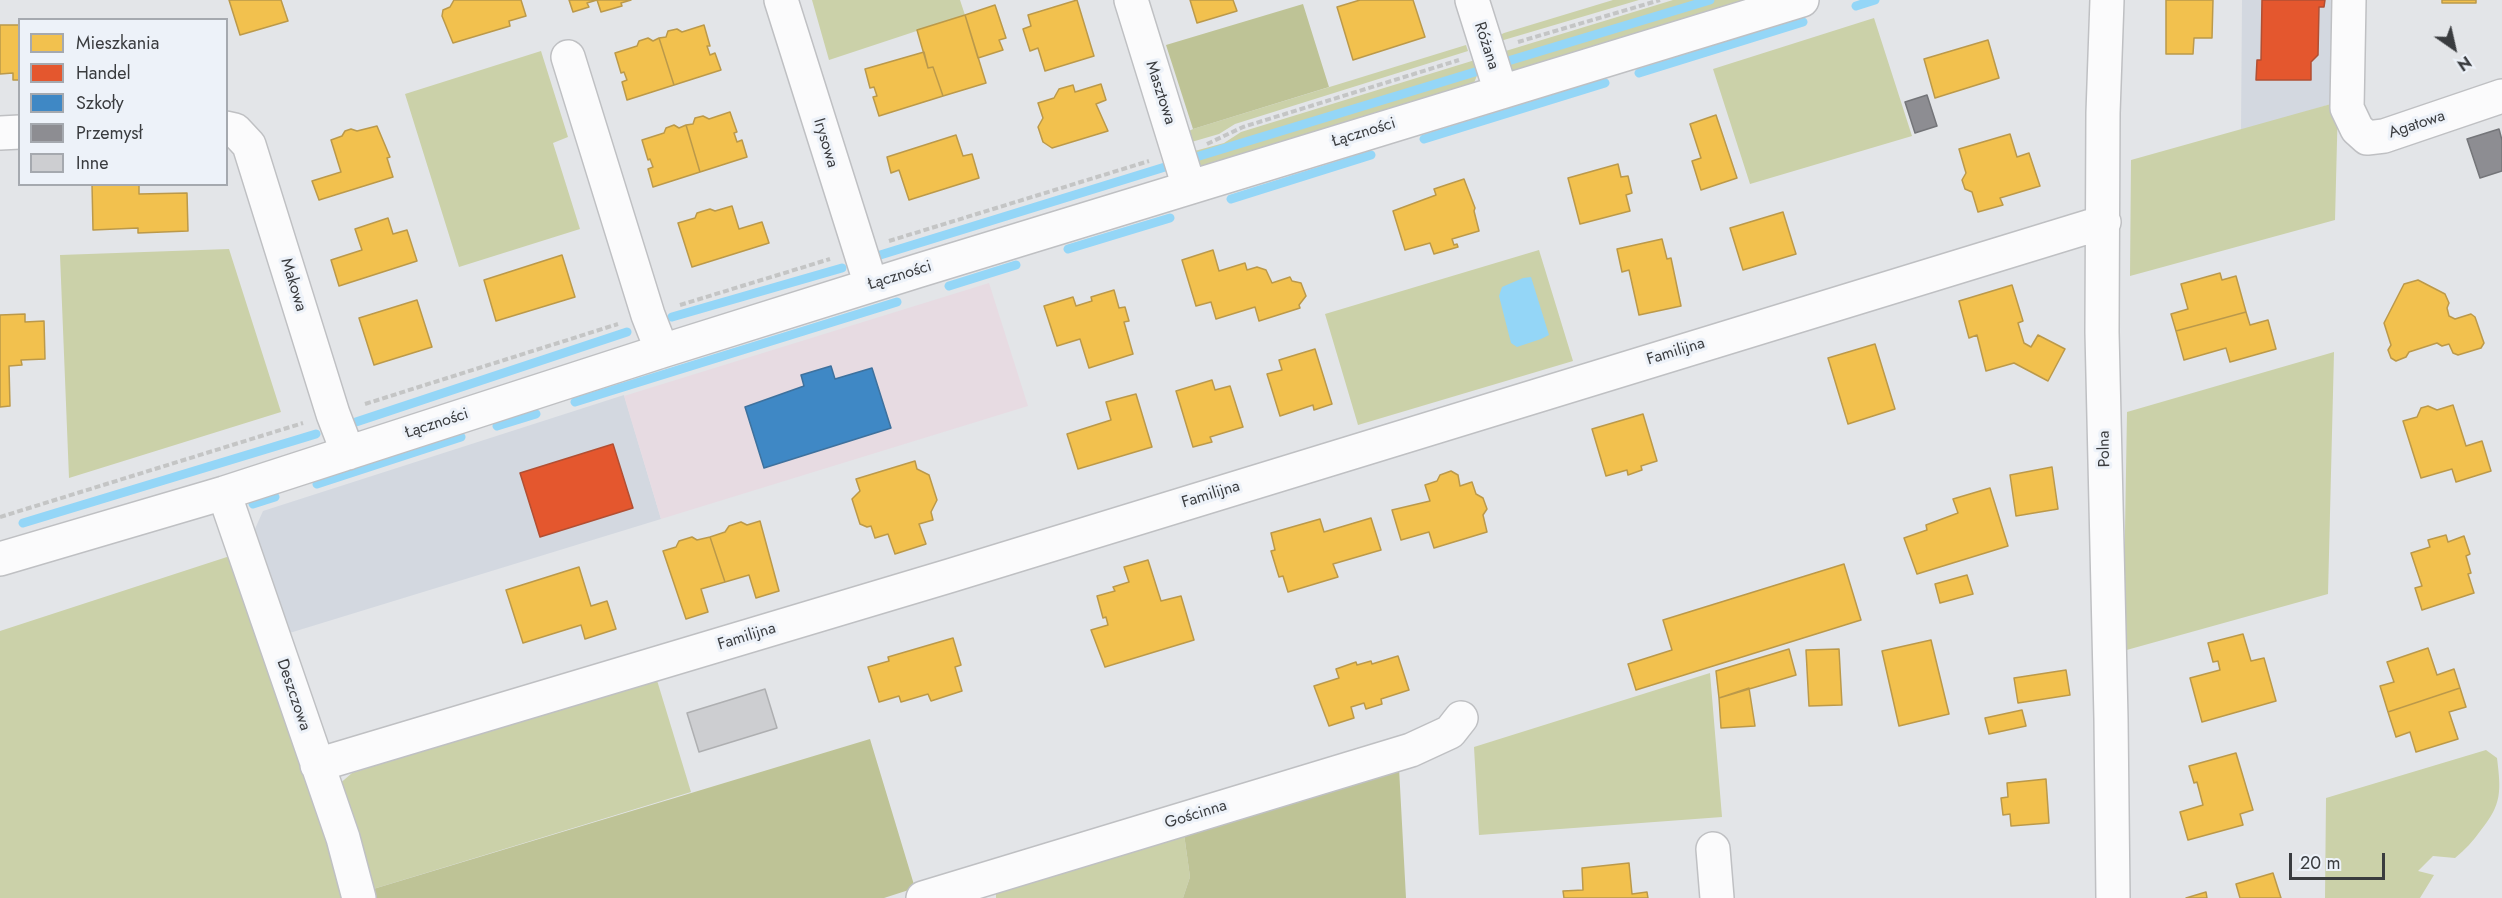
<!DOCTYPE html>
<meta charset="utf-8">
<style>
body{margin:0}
#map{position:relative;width:2502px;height:898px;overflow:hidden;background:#e3e5e8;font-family:Jost,sans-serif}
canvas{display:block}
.legend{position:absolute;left:18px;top:18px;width:210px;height:168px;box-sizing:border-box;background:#edf2f9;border:2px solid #a5a9af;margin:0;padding:8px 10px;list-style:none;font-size:18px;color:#3a3c3f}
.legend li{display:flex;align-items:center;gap:12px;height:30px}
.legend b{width:30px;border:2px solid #a5a9af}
.north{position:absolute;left:2424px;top:18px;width:60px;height:60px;-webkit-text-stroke:4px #edf2f9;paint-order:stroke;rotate:146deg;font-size:16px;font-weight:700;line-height:24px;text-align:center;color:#3a3c3f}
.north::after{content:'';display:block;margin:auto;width:21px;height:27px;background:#3a3c3f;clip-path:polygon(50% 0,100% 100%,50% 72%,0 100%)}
.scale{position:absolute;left:2289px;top:853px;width:96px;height:27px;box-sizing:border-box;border:3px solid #3a3c3f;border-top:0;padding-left:8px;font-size:18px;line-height:21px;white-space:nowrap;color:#3a3c3f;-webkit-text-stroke:4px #edf2f9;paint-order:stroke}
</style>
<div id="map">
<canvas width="2502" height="898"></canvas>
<ul class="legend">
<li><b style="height:16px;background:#f2c14e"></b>Mieszkania</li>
<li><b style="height:16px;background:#e4572e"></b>Handel</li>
<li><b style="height:16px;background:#3f88c5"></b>Szkoły</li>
<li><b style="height:16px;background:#8d8d92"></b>Przemysł</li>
<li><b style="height:16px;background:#cdced1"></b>Inne</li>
</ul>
<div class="north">N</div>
<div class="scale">20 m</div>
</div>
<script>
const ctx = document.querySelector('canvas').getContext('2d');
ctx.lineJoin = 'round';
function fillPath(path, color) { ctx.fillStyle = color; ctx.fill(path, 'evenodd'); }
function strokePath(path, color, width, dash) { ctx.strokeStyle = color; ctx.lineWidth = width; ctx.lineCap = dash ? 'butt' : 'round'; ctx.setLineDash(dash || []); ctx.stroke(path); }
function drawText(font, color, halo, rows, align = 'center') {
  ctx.font = font + ' Jost,sans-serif'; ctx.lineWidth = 6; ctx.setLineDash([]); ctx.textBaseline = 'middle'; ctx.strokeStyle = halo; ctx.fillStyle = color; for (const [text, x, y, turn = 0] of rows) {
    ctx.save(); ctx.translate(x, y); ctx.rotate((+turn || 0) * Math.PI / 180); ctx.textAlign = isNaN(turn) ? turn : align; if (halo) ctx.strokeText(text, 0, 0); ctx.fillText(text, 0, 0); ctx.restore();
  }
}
const built = new Path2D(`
 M2242 0H2339L2338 102 2241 131Z
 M624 395 661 519 283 635 250 540 263 511Z`);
const education = new Path2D(`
 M989 283 1028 406 661 519 624 396Z`);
const green = new Path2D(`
 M812 0H960L965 15 829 60Z
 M1613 0H1639L1497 42 1496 37 1504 33Z
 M1673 0H1748L1510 73 1499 53Z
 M1874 18 1912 136 1750 184 1713 69Z
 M1466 45 1468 51 1235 124 1219 134 1188 143 1185 133 1193 129Z
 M541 51 568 137 553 143 580 229 459 267 405 94Z
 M1475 60 1478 73 1474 83 1202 168 1198 166 1191 152 1224 143 1241 132Z
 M2338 102 2335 220 2130 276 2131 160Z
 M229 249 281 412 69 478 60 255Z
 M1539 250 1573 361 1358 425 1325 314Z
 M2334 352 2328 594 2123 651 2127 412Z
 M230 556 350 898H0V631Z
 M1710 673 1722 817 1479 835 1474 747Z
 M656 677 691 792 370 890 337 786 352 773Z
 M2486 750 2497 758C2501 791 2502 804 2481 830 2473 841 2465 850 2455 858L2433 856 2418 871 2434 875 2420 898H2325L2326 798Z
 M1184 834 1190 877 1183 898H996V893Z`);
const forest = new Path2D(`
 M1303 4 1329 87 1193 129 1166 45Z
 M870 739 915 888 884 898H372L370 890Z
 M1399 768 1406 898H1183L1190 877 1184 834Z`);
const water = new Path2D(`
 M1531 277 1549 335 1541 339 1517 347 1511 343 1499 296 1502 287 1523 278Z`);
const homes = new Path2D(`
 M229 0H281L288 21 240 35Z
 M454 0H521L526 16 509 21 510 26 453 43 442 16 443 10 450 7Z
 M569 0H597L587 3 589 7 573 12Z
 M597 0H631L621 3 622 6 601 12Z
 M1077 0 1094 56 1045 71 1038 48 1030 51 1023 29 1031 26 1028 15Z
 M1190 0H1233L1237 11 1197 23Z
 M1360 0H1413L1425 37 1353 60 1337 7Z
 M2166 0H2213L2212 38H2194L2193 54H2166Z
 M2442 0H2476V3H2442Z
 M995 5 1006 38 999 40 1003 50 978 58 965 15Z
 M965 15 986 83 943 96 933 67 928 68 917 30Z
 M0 25H20V80H13V73L0 74Z
 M704 25 710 46H707L710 55 715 53 721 70 674 85 659 38 666 37 668 31 677 29 682 32Z
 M648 38 653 41 659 38 674 85 627 100 622 82 627 80 624 72 621 73 615 53 637 46 639 41Z
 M1988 40 1999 78 1935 98 1924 59Z
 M924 52 928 68 933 67 943 96 879 116 873 97 877 96 874 87 870 88 865 69Z
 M1101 84 1106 100 1096 104 1108 131 1052 148 1043 142 1038 127 1043 118 1038 103 1054 98 1059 89 1073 85 1075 92Z
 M730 112 737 132 734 133 737 142 742 140 747 157 700 172 686 125 693 124 695 118 703 116 709 119Z
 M1716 115 1737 178 1701 190 1692 161 1701 158 1690 124Z
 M674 125 679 128 686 125 700 172 653 187 648 169 653 167 650 159 648 160 642 140 664 133 666 128Z
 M377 126 390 157 387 158 393 177 319 200 312 181 341 172 331 140 342 136 345 131 351 129 357 131Z
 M2010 134 2017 157 2029 153 2040 186 2000 198 2003 205 1978 212 1972 192 1965 189 1962 180 1966 173 1959 149Z
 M956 135 963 156 972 154 979 178 909 200 899 170 891 173 887 157Z
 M1618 164 1621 177 1628 176 1632 193 1626 195 1630 211 1580 224 1568 178Z
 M1464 179 1475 208 1474 211 1479 231 1452 239 1454 245 1457 244 1458 247 1434 254 1430 243 1405 250 1393 211 1436 195 1434 189Z
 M92 184H139V194L187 193 188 231 138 233V228L93 230Z
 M732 206 739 229 762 222 769 243 692 267 678 223 695 218 697 213 710 209 715 211Z
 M1783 212 1796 254 1743 270 1730 228Z
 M388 218 393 234 407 230 417 261 339 286 331 260 362 250 355 229Z
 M1662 239 1667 259 1671 258 1681 306 1639 315 1629 270 1622 272 1617 249Z
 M1213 250 1219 271 1245 263 1247 270 1257 267 1266 270 1272 283 1290 277 1292 281 1301 283 1306 296 1299 305 1300 308 1259 321 1255 307 1216 319 1211 302 1196 306 1182 260Z
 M562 255 575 297 496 321 484 280Z
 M2220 273 2222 280 2236 276 2246 312 2176 331 2171 314 2188 309 2181 284Z
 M2418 280 2445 294 2449 303 2447 308 2449 316 2455 319 2471 314 2475 317 2484 343 2481 348 2458 355 2453 353 2449 344 2442 346 2437 343 2409 352 2406 357 2396 361 2391 358 2388 350 2391 345 2384 323 2404 284Z
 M2012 285 2023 321 2018 323 2024 343 2031 347 2038 335 2065 349 2048 381 2014 363 1986 371 1977 335 1969 338 1959 301Z
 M1114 290 1119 308 1125 307 1129 321 1124 322 1133 354 1089 368 1080 339 1057 346 1044 306 1073 297 1076 306 1092 301 1091 297Z
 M417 300 432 347 374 365 359 318Z
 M2246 312 2250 325 2268 320 2276 349 2230 362 2226 348 2184 360 2176 331Z
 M25 314V322L44 321 45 359 21 360 22 365 9 366 10 406 0 407V315Z
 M1875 344 1895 409 1848 424 1828 358Z
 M1315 349 1332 404 1314 410 1313 405 1280 416 1267 374 1282 370 1279 360Z
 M1212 380 1215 390 1230 386 1243 427 1210 437 1212 442 1193 447 1176 391Z
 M1136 394 1152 447 1078 469 1067 434 1111 420 1106 402Z
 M2453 405 2466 446 2482 441 2491 471 2456 482 2452 469 2421 478 2403 421 2417 417 2421 408 2428 406 2437 410Z
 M1643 414 1657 461 1641 466 1642 470 1628 475 1627 470 1606 476 1592 429Z
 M915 461 917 469 929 475 937 500 931 512 933 520 919 524 926 544 895 554 888 534 875 538 871 526 867 527 860 524 852 499 860 491 856 479Z
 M2052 467 2058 509 2016 516 2010 475Z
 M1451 471 1458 475 1460 486 1472 482 1476 494 1483 498 1487 509 1483 515 1487 532 1434 548 1429 532 1401 540 1392 510 1430 501 1425 485 1437 481 1440 475Z
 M1990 488 2008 546 1917 574 1904 538 1927 530 1926 525 1958 513 1953 499Z
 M1371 518 1381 550 1333 564 1338 577 1288 592 1283 576 1279 577 1271 551 1275 550 1271 533 1320 519 1324 532Z
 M760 521 779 591 756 598 749 575 725 582 710 537 725 532 729 526 741 522 747 525Z
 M2446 535 2448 542 2464 536 2470 554 2466 556 2471 573 2468 574 2474 593 2422 610 2415 588 2422 586 2411 553 2430 547 2428 540Z
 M692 537 697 540 710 537 725 582 701 589 708 612 686 619 663 551 676 547 679 541Z
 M1148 560 1161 601 1181 596 1194 640 1105 667 1091 630 1108 625 1106 617 1103 618 1097 596 1115 591 1113 587 1129 582 1124 567Z
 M1844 564 1861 620 1636 690 1628 664 1672 650 1663 620Z
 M579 567 591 606 607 601 616 629 585 639 581 625 523 643 506 590Z
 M1967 575 1973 594 1940 603 1935 584Z
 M2243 634 2251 661 2264 658 2276 701 2202 722 2190 678 2220 670 2218 661 2213 662 2208 643Z
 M953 638 961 665 955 667 962 691 931 701 928 694 901 702 899 696 879 702 868 667 889 661 888 657Z
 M1931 640 1949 714 1899 726 1882 651Z
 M2428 648 2437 675 2454 669 2460 688 2388 712 2380 686 2394 682 2387 662Z
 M1789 649 1796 675 1719 698 1716 671Z
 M1839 649 1842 705 1809 706 1806 650Z
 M1398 656 1409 690 1381 699 1382 704 1366 709 1364 703 1351 707 1354 718 1329 726 1314 686 1339 678 1336 669 1356 662 1357 665 1371 661 1372 664Z
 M2066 670 2070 695 2018 703 2014 678Z
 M1749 688 1755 726 1721 728 1719 698Z
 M2460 688 2466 707 2449 712 2458 739 2416 752 2410 732 2396 737 2388 712Z
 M2022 710 2026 726 1989 734 1985 718Z
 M2236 753 2253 810 2240 814 2243 825 2188 840 2180 812 2203 805 2197 782 2194 783 2189 766Z
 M2046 779 2049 823 2011 826 2010 814 2003 815 2001 798 2008 797 2007 783Z
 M1629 863 1632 894 1647 892 1648 898H1564L1563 891 1583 890 1582 868Z
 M2273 873 2281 898H2240L2236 884Z
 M2206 892 2207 898H2186Z`);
const shops = new Path2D(`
 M2262 0H2325L2324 7H2319L2318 55 2311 62V80H2256L2257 60H2261Z
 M613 444 633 508 540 537 520 473Z`);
const schools = new Path2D(`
 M831 366 835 379 872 368 891 428 764 468 745 407 804 386 801 375Z`);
const industry = new Path2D(`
 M1927 95 1937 126 1915 133 1905 102Z
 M2499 129 2502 140V171L2480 178 2467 139Z`);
const stream = new Path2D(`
 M1856 6 1875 0
 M1508 61 1710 0
 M1639 73 1803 22
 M1424 139 1605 83
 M1196 157 1475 72
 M1231 199 1371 155
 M1068 249 1170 218
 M877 256 1165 167
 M949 286 1016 265
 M672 317 842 268
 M575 402 897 302
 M356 422 627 332
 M497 426 536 414
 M317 484 461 437
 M253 504 275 497
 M23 523 316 434`);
const building = new Path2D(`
 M765 689 777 728 699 752 687 713Z`);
const path = new Path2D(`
 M1518 42 1660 0
 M1207 144 1243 127 1459 60
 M889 241 1149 161
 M680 305 830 259
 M365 404 618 324
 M0 517 303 423`);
const minor = new Path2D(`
 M781 0 871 285
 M1131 0 1189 187
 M1472 0 1501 92
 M2107 0 2103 113 2102 332 2111 719 2113 898
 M2349 0 2347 108 2357 129 2367 138 2384 136 2502 96
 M568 57 648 315 662 351
 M226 128 235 130 249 145 333 414 348 453
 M0 133 20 132
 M224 493 343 838 359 898
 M0 559 224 493 662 351 917 271 1802 0
 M317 765 949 576 2104 222
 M1713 849 1717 898
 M923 898 1411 750 1450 732 1461 718`);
const streetNames = [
 ["Różana",1486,46,72],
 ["Masztowa",1160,93,72],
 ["Agatowa",2417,125,-18],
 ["Łączności",1364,133,-17],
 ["Irysowa",825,143,73],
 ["Łączności",900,276,-17],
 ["Makowa",293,285,73],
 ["Familijna",1676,352,-17],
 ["Łączności",437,424,-18],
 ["Polna",2105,449,-91],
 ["Familijna",1211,495,-17],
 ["Familijna",747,637,-17],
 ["Deszczowa",293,695,71],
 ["Gościnna",1196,815,-17]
];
fillPath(built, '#d3d8e0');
fillPath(education, '#e7dbe2');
fillPath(green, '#cbd1a9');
fillPath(forest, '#bec396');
fillPath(water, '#94d6f7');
fillPath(homes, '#f2c14e');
strokePath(homes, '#bb994a', 1.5);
fillPath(shops, '#e4572e');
strokePath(shops, '#b14f33', 1.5);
fillPath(schools, '#3f88c5');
strokePath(schools, '#3e719d', 1.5);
fillPath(industry, '#8d8d92');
strokePath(industry, '#747579', 1.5);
strokePath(stream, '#94d6f7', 9);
fillPath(building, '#cdced1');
strokePath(building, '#aeafb1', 1.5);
strokePath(minor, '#bfc0c3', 36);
strokePath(path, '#c4c5c5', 4, [6, 3]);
strokePath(minor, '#fbfbfc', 33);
drawText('16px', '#3a3c3f', '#edf2f9', streetNames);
</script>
